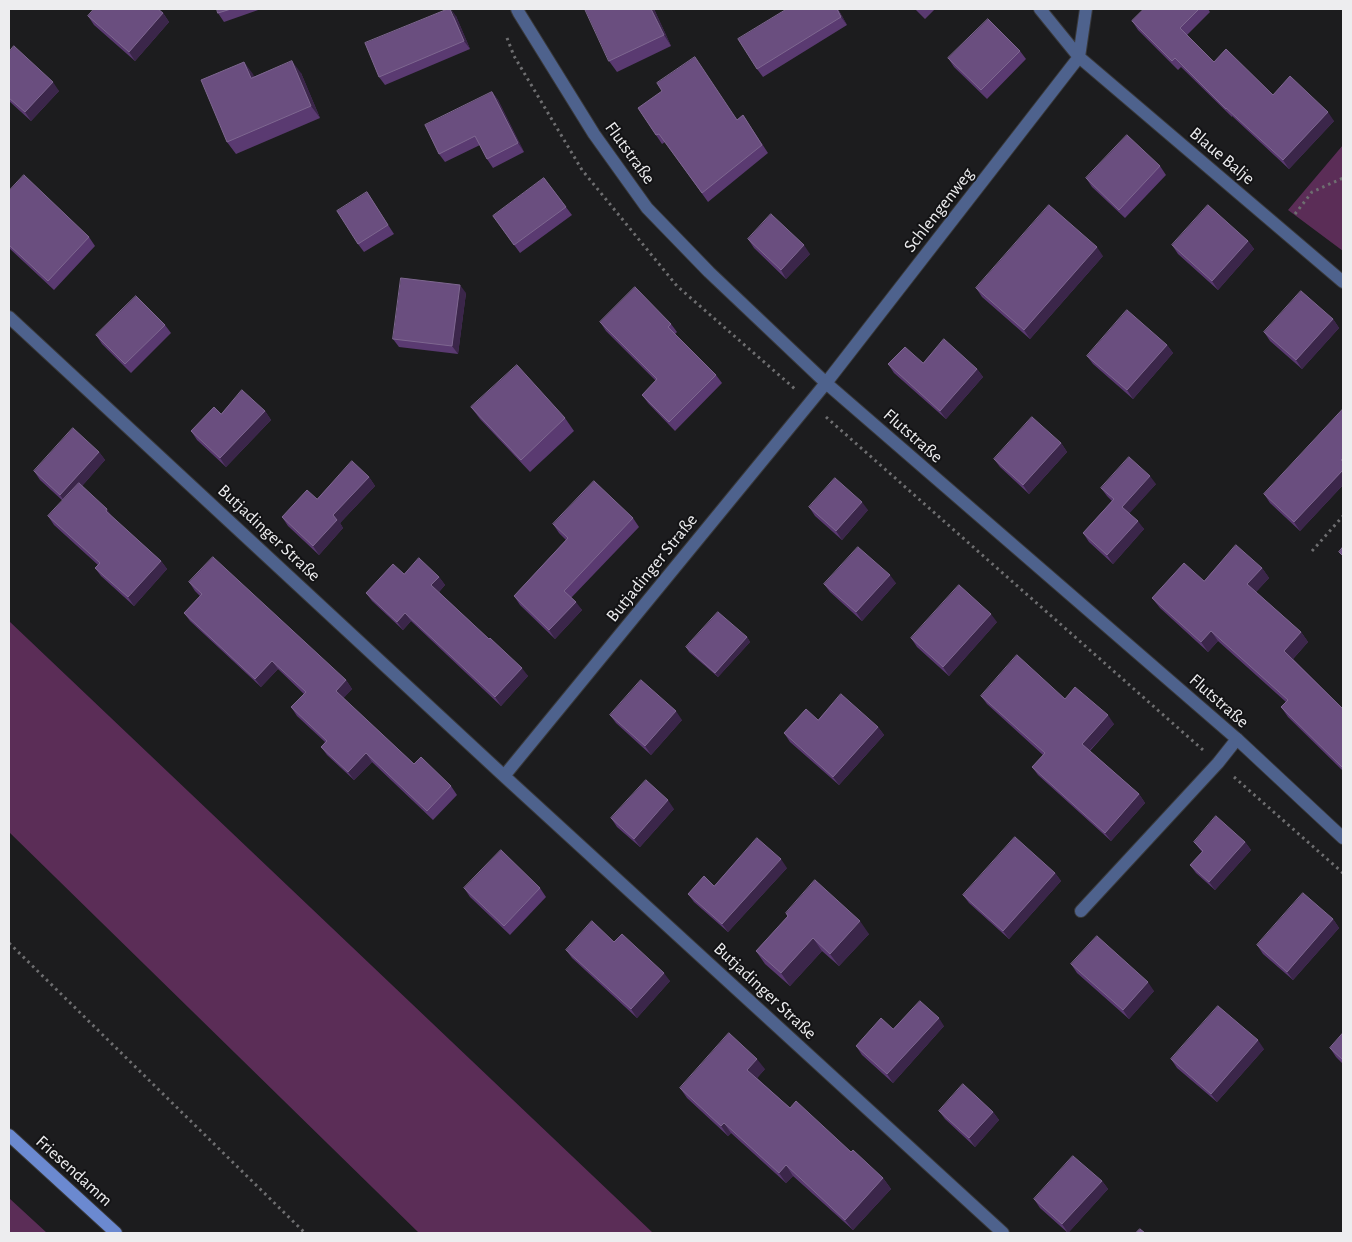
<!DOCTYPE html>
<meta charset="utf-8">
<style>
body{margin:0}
#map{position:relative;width:1352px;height:1242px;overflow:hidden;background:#1c1c1e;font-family:"Alegreya Sans",sans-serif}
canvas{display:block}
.frame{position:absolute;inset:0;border:10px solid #ededef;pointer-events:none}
</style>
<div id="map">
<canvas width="1352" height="1242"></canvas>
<div class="frame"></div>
</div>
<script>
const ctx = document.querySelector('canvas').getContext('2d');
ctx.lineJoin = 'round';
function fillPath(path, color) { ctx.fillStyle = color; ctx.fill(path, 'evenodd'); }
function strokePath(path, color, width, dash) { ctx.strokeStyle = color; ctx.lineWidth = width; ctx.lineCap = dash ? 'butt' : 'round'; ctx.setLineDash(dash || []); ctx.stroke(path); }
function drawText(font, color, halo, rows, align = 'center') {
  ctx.font = font + ' "Alegreya Sans",sans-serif'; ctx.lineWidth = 4; ctx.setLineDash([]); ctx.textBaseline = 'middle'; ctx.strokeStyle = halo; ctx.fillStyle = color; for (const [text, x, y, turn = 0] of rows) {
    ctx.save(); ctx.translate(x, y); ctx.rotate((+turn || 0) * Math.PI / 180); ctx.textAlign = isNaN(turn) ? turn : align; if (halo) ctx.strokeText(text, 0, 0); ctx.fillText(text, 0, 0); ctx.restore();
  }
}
const green = new Path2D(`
 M1343 145V251L1288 210Z
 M9 621 653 1233H419L9 832Z
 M9 1198 47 1233H9Z`);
const path = new Path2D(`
 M507 38 514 56 582 170 677 286 795 389
 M1295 214 1312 192 1343 178
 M826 417 1203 750
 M1312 551 1343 516
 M1234 777 1343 873
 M9 943 305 1233`);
const service = new Path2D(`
 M1081 911 1218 763 1237 739`);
const minor = new Path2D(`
 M517 9 519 13 594 134 647 208 709 272 826 383 1237 739 1343 838
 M1040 9 1079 57 1343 282
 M9 317 504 776 1003 1233
 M504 776 826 383 1079 57 1086 9`);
const secondary = new Path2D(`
 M9 1135 116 1233`);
const wall = new Path2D(`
 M217 9H261L224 22 218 13Z
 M654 9 671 46 617 72 609 61Z
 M838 9 847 25 763 77 757 69Z
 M915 9H935L925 19Z
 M1144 9H1208L1210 12 1187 35 1214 62 1273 95 1334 121 1289 169 1232 116V117L1181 67 1178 70 1138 30 1132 21Z
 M163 13 169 22 135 61 94 25 88 16Z
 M456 16 470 49 385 85 379 77Z
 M1020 51 1026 59 987 99 954 67 948 58Z
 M9 52 59 91 31 121 9 101Z
 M244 62 254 77 301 73 320 118 236 154 227 142Z
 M492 92 498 100 524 152 493 168 487 159 480 145 445 162 439 154Z
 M638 108 737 120 743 115 768 153 708 202 665 142 662 144Z
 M1160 166 1166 175 1125 218 1092 187 1086 178Z
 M544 178 572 215 520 253 493 216Z
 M9 191 89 237 95 246 54 290 9 248Z
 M367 192 394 234 364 252 358 244Z
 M748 239 810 254 786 279 754 248Z
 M1248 241 1254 249 1218 290 1178 254 1172 245Z
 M1103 256 1030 339 982 297 976 288Z
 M466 293 458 354 399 347 393 339Z
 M1333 319 1339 328 1302 369 1270 341 1264 332Z
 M600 322 671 324 677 332 675 334 716 375 722 383 675 431 648 403 642 395 656 381 606 331Z
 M165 325 171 333 131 373 102 344 96 335Z
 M1167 345 1173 353 1133 399 1093 364 1087 356Z
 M923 363 977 369 983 377 946 419 894 373 888 364Z
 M471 407 565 418 574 431 530 472 480 419Z
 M1343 409V485L1300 531 1270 503 1264 494Z
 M265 411 271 420 226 467 197 440 191 431 221 414Z
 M1061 443 1067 452 1029 494 1000 467 994 459Z
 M99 452 105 460 82 486 113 518 161 561 167 569 134 606 101 576 95 568 98 565 54 525 48 516 63 501 40 480 34 471Z
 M369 477 375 486 340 523 343 528 319 555 288 526 282 517 317 499Z
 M1156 484 1129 513 1144 529 1113 564 1089 542 1083 533 1112 501 1107 496 1101 488Z
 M809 507 868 510 842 540 815 516Z
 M633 518 639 527 571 598 582 610 555 639 520 605 514 596 566 540 559 533 553 524Z
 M1262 568 1269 578 1256 592 1301 632 1308 642 1293 659 1343 709V771L1288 717 1281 707 1286 702 1218 641 1208 652 1160 608 1152 598 1204 581Z
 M404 574 439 577 445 585 439 592 528 676 501 706 411 621 403 630 372 601 366 593Z
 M189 582 346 680 352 689 343 698 414 764 451 786 457 795 433 820 372 762 354 780 327 755 321 747 325 742 297 716 291 707 304 694 278 669 261 687 190 621 184 613 200 596 195 591Z
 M896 583 862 621 830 592 824 584Z
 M997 622 949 676 917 647 911 638Z
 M747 637 750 642 718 677 689 652 686 647Z
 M981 696 1065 699 1114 724 1090 751 1139 794 1145 803 1111 841 1038 775 1032 767 1043 755 987 704Z
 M610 715 682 720 651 755 616 723Z
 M818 720 878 727 884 735 839 785 790 742 784 733Z
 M674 809 640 847 617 827 611 818Z
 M1194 842H1245L1251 850 1215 890 1196 873 1190 865 1202 852Z
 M787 868 728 932 694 902 688 894 714 886Z
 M1055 873 1061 881 1009 939 969 903 963 895Z
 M464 888H540L546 897 510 935 470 897Z
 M786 913 869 934 839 966 822 951 790 986 765 964 756 951 788 917Z
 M1333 919 1339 928 1293 980 1263 954 1257 945Z
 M614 942 670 981 637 1018 572 958 566 950Z
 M1071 964 1154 991 1129 1019 1077 973Z
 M944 1026 893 1083 862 1055 856 1046 893 1029Z
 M1343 1033V1064L1336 1057 1330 1048Z
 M1264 1049 1217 1102 1177 1068 1171 1059Z
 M765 1069 757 1078 790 1108 851 1152 883 1178 891 1189 853 1230 793 1176 786 1183 731 1133 728 1136 687 1098 680 1088Z
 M939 1111 993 1112 999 1120 975 1147 945 1119Z
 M1102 1181 1108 1189 1068 1233 1040 1208 1034 1199Z`);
const shadedWall = new Path2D(`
 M451 9 456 16 470 49 464 41Z
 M651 9H654L671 46 664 35Z
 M837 9H838L847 25 841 17Z
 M163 13 169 22 135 61 129 52Z
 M292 61 301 73 320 118 311 106Z
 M244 62 253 74 260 90 251 78Z
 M53 82 59 91 31 121 25 112Z
 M492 92 498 100 524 152 518 143Z
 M1328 112 1334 121 1289 169 1283 160Z
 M1248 241 1254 249 1218 290 1212 281Z
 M804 245 810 254 786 279 781 270Z
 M1097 247 1103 256 1030 339 1024 330Z
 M460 285 466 293 458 354 452 346Z
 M1333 319 1339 328 1302 369 1296 360Z
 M1167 345 1173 353 1133 399 1127 390Z
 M977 369 983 377 946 419 940 411Z
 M265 411 271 420 226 467 220 458Z
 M1061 443 1067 452 1029 494 1023 485Z
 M99 452 105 460 66 504 60 495Z
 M1343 470V485L1300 531 1294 522Z
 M1150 476 1156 484 1128 515 1122 507Z
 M369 477 375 486 340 523 343 528 319 555 313 546 333 515Z
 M862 502 868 510 842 540 836 531Z
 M107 509 113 518 106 511Z
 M1138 521 1144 529 1113 564 1107 555Z
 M161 561 167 569 134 606 128 597Z
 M1262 568 1269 578 1254 594 1247 584Z
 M890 575 896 583 862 621 856 612Z
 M439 577 445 585 437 594 431 585Z
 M576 602 582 610 555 639 549 630Z
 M405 613 411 621 403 630 397 622Z
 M991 614 997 622 949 676 943 667Z
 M1211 631 1218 641 1208 652 1201 642Z
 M1301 632 1308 642 1291 661 1284 651Z
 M747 637 750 642 718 677 715 673Z
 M272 661 278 669 261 687 255 679Z
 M522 668 528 676 501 706 495 697Z
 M346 680 352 689 342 700 336 691Z
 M676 711 682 720 651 755 645 746Z
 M1108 715 1114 724 1088 752 1082 744Z
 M878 727 884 735 839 785 833 777Z
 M366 753 372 762 354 780 348 772Z
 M1139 794 1145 803 1111 841 1105 833Z
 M668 800 674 809 640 847 634 839Z
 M1245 842 1251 850 1215 890 1209 882Z
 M781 859 787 868 728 932 722 924Z
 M1055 873 1061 881 1009 939 1003 931Z
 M1333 919 1339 928 1293 980 1287 972Z
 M860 921 869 934 839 966 830 954Z
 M813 938 822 951 790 986 781 973Z
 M664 973 670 981 637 1018 631 1009Z
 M1148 982 1154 991 1129 1019 1123 1010Z
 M939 1018 944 1026 893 1083 887 1074Z
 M1258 1040 1264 1049 1217 1102 1211 1094Z
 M757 1059 765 1069 755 1080 747 1070Z
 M993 1112 999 1120 975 1147 969 1138Z
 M724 1123 731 1133 728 1136 721 1126Z
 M786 1165 793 1176 786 1183 779 1173Z
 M883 1178 891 1189 853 1230 845 1220Z
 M1102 1181 1108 1189 1068 1233 1062 1224Z`);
const building = new Path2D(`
 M94 9H158L163 13 129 52 88 16Z
 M217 9H231L218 13Z
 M448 9H450L464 41 379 77 365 43Z
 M585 9H651L664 35 609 61Z
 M787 9H837L841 17 757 69 738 39Z
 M1144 9H1199L1180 28 1214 62 1226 49 1273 95 1290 76 1328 112 1283 160 1226 108V109L1175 58 1172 61 1132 21Z
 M988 19 1020 51 981 90 948 58Z
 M14 46 53 82 25 112 9 98V52Z
 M695 57 737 120 743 115 762 145 702 193 659 134 656 135 638 108 662 91 657 83Z
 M292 61 311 106 227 142 201 80 244 62 251 78Z
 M492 92 518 143 487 159 475 136 439 154 425 125Z
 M1127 135 1160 166 1119 210 1086 178Z
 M24 175 89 237 48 281 9 245V191Z
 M544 178 566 207 514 245 493 216Z
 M367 192 388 225 358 244 337 211Z
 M1049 205 1097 247 1024 330 976 288Z
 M1208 205 1248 241 1212 281 1172 245Z
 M771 214 804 245 781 270 748 239Z
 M401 278 460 285 452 346 393 339Z
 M635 287 671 324 668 327 716 375 669 422 642 395 657 379 600 322Z
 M1301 291 1333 319 1296 360 1264 332Z
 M136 296 165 325 125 364 96 335Z
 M1127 310 1167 345 1127 390 1087 356Z
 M944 339 977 369 940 411 888 364 905 347 923 363Z
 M517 365 565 418 521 460 471 407Z
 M242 390 265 411 220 458 191 431 214 407 221 414Z
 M1343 409V458L1341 460 1343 462V470L1294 522 1264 494Z
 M1032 417 1061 443 1023 485 994 459Z
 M73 428 99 452 60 495 34 471Z
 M1129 457 1150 476 1122 507 1138 521 1107 555 1083 533 1114 499 1101 488Z
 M352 461 369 477 333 515 337 520 313 546 282 517 307 490 317 499Z
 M835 478 862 502 836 531 809 507Z
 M594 481 633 518 564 591 576 602 549 630 514 596 568 538 553 524Z
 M79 483 107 509 106 511 161 561 128 597 95 568 100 563 48 516Z
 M1236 545 1262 568 1247 584 1301 632 1284 651 1343 709V768L1281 707 1288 700 1211 631 1201 642 1152 598 1184 563 1204 581Z
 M858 547 890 575 856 612 824 584Z
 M1343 547V556L1339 552Z
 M213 557 346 680 336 691 414 764 421 757 451 786 427 811 366 753 348 772 321 747 327 741 291 707 306 692 272 661 255 679 184 613 202 594 189 582Z
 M419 558 439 577 431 585 489 639 490 638 522 668 495 697 405 613 397 622 366 593 393 564 404 574Z
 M959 585 991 614 943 667 911 638Z
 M718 612 747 637 715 673 686 647Z
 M1017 655 1065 699 1075 687 1108 715 1082 744 1139 794 1105 833 1032 767 1045 753 981 696Z
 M641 680 676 711 645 746 610 715Z
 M841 694 878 727 833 777 784 733 806 709 818 720Z
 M646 780 668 800 634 839 611 818Z
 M1216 816 1245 842 1209 882 1190 865 1203 851 1194 842Z
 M1015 837 1055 873 1003 931 963 895Z
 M757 838 781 859 722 924 688 894 704 876 714 886Z
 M501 850 540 888 504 926 464 888Z
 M815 880 860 921 830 954 813 938 781 973 756 951 788 916 786 913Z
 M1303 893 1333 919 1287 972 1257 945Z
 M592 921 614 942 622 934 664 973 631 1009 566 950Z
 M1097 936 1148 982 1123 1010 1071 964Z
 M920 1001 939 1018 887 1074 856 1046 881 1018 893 1029Z
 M1218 1006 1258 1040 1211 1094 1171 1059Z
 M729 1033 757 1059 747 1070 790 1108 796 1101 851 1152 853 1150 883 1178 845 1220 786 1165 779 1173 724 1123 721 1126 680 1088Z
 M1343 1033V1060L1330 1048Z
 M963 1084 993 1112 969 1138 939 1111Z
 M1073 1156 1102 1181 1062 1224 1034 1199Z
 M1140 1229 1145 1233H1136Z`);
const streetNames = [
 ["Flutstraße",630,153,54],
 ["Blaue Balje",1222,156,40],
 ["Schlengenweg",939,210,-52],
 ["Flutstraße",913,436,41],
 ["Butjadinger Straße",269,533,43],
 ["Butjadinger Straße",652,568,-51],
 ["Flutstraße",1219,701,41],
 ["Butjadinger Straße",765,991,43],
 ["Friesendamm",74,1171,42]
];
fillPath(green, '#5b2d57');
strokePath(service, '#39393b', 14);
strokePath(minor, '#39393b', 14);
strokePath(secondary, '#39393b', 14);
strokePath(path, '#6e6e70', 3, [2.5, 4]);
strokePath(service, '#4e628d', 12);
strokePath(minor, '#4e628d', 12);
strokePath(secondary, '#6b89d0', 12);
fillPath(wall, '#5a3a71');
fillPath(shadedWall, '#3b264a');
fillPath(building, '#6a4e7f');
strokePath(building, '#7e6790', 1);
drawText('18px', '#ededef', '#131315', streetNames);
</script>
